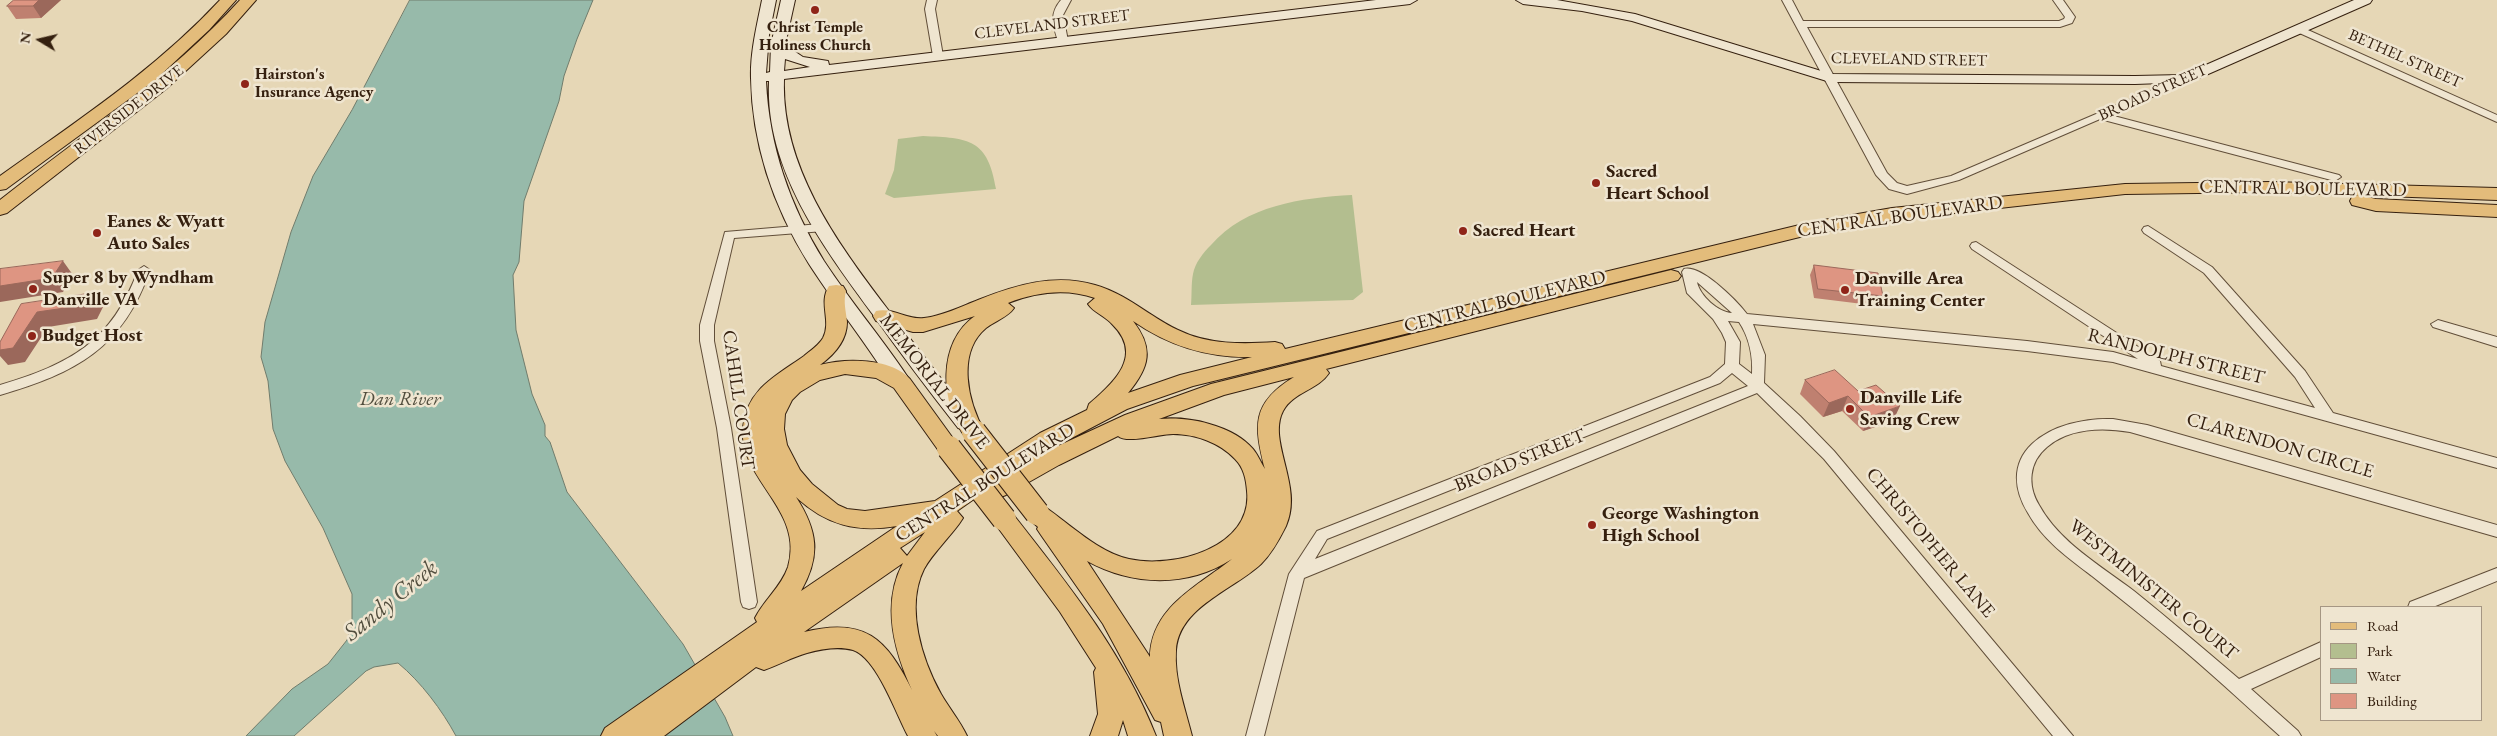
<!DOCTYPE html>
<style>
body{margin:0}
#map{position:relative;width:2497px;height:736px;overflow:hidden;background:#e6d7b6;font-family:"EB Garamond",serif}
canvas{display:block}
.legend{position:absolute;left:2320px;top:606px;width:162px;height:115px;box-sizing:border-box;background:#efe5d0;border:1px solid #a59683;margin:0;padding:6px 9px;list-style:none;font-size:15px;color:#35200f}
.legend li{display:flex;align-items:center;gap:10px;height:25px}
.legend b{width:25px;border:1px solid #a59683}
.north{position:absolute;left:15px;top:15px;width:50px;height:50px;-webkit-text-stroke:4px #efe5d0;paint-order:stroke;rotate:279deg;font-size:14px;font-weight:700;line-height:20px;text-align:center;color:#35200f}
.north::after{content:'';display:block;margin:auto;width:18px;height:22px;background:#35200f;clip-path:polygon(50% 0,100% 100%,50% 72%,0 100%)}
</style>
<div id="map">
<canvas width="2497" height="736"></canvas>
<ul class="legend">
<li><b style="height:6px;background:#e3bc7b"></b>Road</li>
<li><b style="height:14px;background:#b3be8f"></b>Park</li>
<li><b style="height:14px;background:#97baaa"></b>Water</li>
<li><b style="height:14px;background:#de9582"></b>Building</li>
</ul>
<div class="north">N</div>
</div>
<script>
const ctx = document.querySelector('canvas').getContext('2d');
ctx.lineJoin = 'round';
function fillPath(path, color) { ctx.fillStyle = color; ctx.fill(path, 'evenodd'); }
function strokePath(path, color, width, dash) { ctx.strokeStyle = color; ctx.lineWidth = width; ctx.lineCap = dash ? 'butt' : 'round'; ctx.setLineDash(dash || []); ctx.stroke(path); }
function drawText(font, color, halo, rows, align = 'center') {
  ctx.font = font + ' "EB Garamond",serif'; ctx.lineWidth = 5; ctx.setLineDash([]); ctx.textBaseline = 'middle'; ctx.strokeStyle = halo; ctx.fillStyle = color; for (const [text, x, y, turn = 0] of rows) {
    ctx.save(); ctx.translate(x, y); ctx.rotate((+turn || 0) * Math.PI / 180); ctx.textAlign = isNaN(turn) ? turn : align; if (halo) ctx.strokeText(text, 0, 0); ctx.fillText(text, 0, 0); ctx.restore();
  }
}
const green = new Path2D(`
 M923 136C969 138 988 139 996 189L894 198 885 194 894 170 898 139Z
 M1352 195 1363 292 1353 300 1191 305C1192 295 1191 284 1193 274 1195 263 1203 253 1211 245 1246 205 1301 198 1352 195Z`);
const water = new Path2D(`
 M410 0H593L577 39 564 76 559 101 524 201 519 262 513 275 516 330 532 394 545 425V436L550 442 567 492 683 644 725 717 733 736H456C442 710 421 682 398 663L374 667 366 671 294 736H246L292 689 328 664 347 640 352 626V594L323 528 285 461 273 429 268 381 261 357 265 322 291 232 313 176 352 110Z`);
const street = new Path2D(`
 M927 0H937L935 9 943 56 938 59 933 56 925 9Z
 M1061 0H1071L1063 15 1068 41 1063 44 1058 41C1053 25 1049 14 1061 0Z
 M1782 0H1792L1803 21H2059L2064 19 2065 17 2053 0H2063L2075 17 2072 23 2060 27H1807L1887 173 1897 183 1907 186 1951 176 2185 76 2190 79 2189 81 2110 115 2339 175 2341 177 2335 181 2100 119 1959 180 1907 194 1889 189 1876 175Z
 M2299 26 2497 115V122L2295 31 2294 29Z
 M820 224 824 225 826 228 824 231 734 238 714 325V341L731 428 757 602 755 607 749 609 743 607 741 602 717 428 700 341V325L725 232Z
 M2148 226 2212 267 2305 371 2333 413 2497 458V468L2113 362 2027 351 1753 324 1765 355 1764 383 1800 416 1834 451 2073 736H2053L1824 459 1757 393 1304 578 1264 736H1246L1289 574 1317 531 1710 377 1725 364 1726 342 1722 333 1713 319 1687 293 1682 272 1684 269C1701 264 1737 301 1747 314L2027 341 2113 352 2138 359 1972 249 1970 246 1972 243 1976 242 2160 361 2161 366 2315 408 2295 377 2204 273 2144 233 2142 230 2144 227ZM1697 282 1732 313C1718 312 1700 296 1697 282ZM1728 321 1739 322C1749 337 1753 356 1752 374L1739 364 1740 342ZM1732 373 1748 386 1315 559 1327 539 1720 383Z
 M144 266 150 270C123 348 76 373 0 395V385C70 364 112 342 138 270Z
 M2438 320 2497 337V347L2433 327 2431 324Z
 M2113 419 2147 425 2497 525V537L2130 432C2102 427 2069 428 2047 447 2029 462 2027 485 2039 505 2059 542 2101 566 2134 591 2170 620 2204 649 2239 679L2321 642V657L2251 689 2298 731 2301 736H2280C2243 703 2207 669 2169 638 2144 617 2118 597 2092 576 2068 558 2043 540 2028 513 2014 490 2011 464 2032 444 2052 425 2085 418 2113 419Z
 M2497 568V581L2433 607H2408L2410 602Z`);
const secondary = new Path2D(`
 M762 0H776L769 35 766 73 770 72 771 45 781 0H795L785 45 803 57 828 61 829 65 1376 0H1417L1410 4 784 79C781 166 836 241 886 307 914 344 943 381 972 418L975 423 972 428 965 430 958 428C929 391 901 354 874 316 824 248 765 170 769 81H766C769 146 790 206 824 261 850 301 881 337 907 376L909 381 907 386 900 388 893 386C867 344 836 306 809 264 774 208 752 144 751 78 750 53 757 25 762 0ZM785 59 810 67 784 71Z
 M1516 0H1557L1635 14 1831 74 2135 76 2183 75 2354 0H2372L2370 3 2190 82 2135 84 1830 82 1632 21 1582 11 1523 4Z`);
const primary = new Path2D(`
 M220 0H236L209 30 155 80 6 189 0 190V176C77 121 155 70 220 0Z
 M240 0H256L226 34 166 89 7 213 0 215V200C82 135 169 78 240 0Z
 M2270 182 2497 188V200L2270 192 2125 194 1892 220 1812 234 1193 386 1127 409 1045 452 1125 415 1211 384 1671 270 1678 272 1681 276 1678 280 1326 369 1329 373C1318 390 1293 392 1283 411 1267 442 1304 486 1286 526 1279 540 1272 553 1261 564 1233 590 1179 607 1176 650 1174 679 1185 708 1192 736H1164L1161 722 1155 720 1103 624 1041 535 1037 529 1038 527 1029 519 1025 513 1029 507 1037 504 1045 507C1071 525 1098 552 1129 559 1173 569 1253 548 1247 491 1246 479 1244 468 1235 459 1220 443 1196 434 1173 434 1160 434 1127 444 1118 436L1059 465 1006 495 998 498 990 495 987 490 957 511 963 518 959 524C948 539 933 553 924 569 905 607 922 660 941 694 949 708 960 721 967 736H938L934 731 937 736H908C896 714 877 658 853 650 838 646 821 649 807 653 792 657 779 665 764 670L756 667 664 736H601L605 728 757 622 755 618C764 600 781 587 788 567 805 509 738 480 743 427 747 389 776 376 804 356 810 351 819 345 823 338 832 321 818 303 829 286L836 285 843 286 846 291C843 302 846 311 847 322 847 340 834 355 820 365 846 358 891 358 910 379L960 448 957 454 949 456 941 454 894 388 876 378 845 374 820 380 800 392 792 400 785 414 784 429 787 445 800 470 812 484 838 505 847 509 865 511 935 501 1040 433 1087 410 1089 404C1115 382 1144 355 1112 324 1105 316 1093 312 1088 304L1095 298C1066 288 1036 292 1008 303L1014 308C1008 317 995 321 986 328 956 353 968 403 985 432L982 438 974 440 966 438C940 404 937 342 975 316L923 332H913L876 321 873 316 876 311C892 307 907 320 924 318 942 316 960 307 978 300 1015 285 1055 273 1095 285 1127 294 1150 317 1178 330 1208 345 1243 344 1275 342L1282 344 1285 349 1812 222 1892 208 2125 184ZM1133 321C1169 346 1207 358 1252 357L1180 375 1128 393C1150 367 1154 348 1133 321ZM1294 377C1251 403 1254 426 1265 469 1261 463 1258 455 1253 449 1233 425 1188 416 1159 419L1224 395ZM796 497C826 525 857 533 897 526L801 591C821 556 818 531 796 497ZM925 532 907 556 900 548ZM1232 559C1198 586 1151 607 1150 657L1087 561C1132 586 1188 588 1232 559ZM903 563C881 604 894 651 912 690 886 638 865 617 804 632Z
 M2359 195 2376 199 2497 205V217L2376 211 2352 205 2350 201 2352 197Z
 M1004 510 1012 513C1067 583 1123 652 1156 736H1128L1123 720 1118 736H1090L1098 714 1094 672 1096 668 1060 612 996 525 992 519 996 513Z`);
const primaryBridge = new Path2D(`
 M974 432 1037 513
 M949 448 1004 519`);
const wall = new Path2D(`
 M14 0H61L41 18 16 19 7 6Z
 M1814 265 1883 296 1879 306 1814 298 1810 275Z
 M1805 380 1858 391 1893 421 1863 431 1842 411 1823 417 1800 394Z`);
const shadedWall = new Path2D(`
 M39 0H61L41 18 33 6Z
 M63 261 73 275 63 292 0 302V286Z
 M93 293 103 307 97 319 48 327 25 362 8 365 0 356V350L37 312Z
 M1848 396 1842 411 1823 417 1829 403Z
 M1900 406 1893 421 1863 431 1869 417Z`);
const building = new Path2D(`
 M14 0H39L33 6H7Z
 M63 261 52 278 0 286V269Z
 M1814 265 1878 273 1883 296 1818 289Z
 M93 293 86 305 37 312 13 348 0 350V342L21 304Z
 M1835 370 1858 391 1876 385 1900 406 1869 417 1848 396 1829 403 1805 380Z`);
const markers = [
 [815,10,5,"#8f2418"],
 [245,84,5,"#8f2418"],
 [1596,183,5,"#8f2418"],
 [1463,231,5,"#8f2418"],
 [97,233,5,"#8f2418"],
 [33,289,5,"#8f2418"],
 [1845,290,5,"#8f2418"],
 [32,336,5,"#8f2418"],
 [1850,409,5,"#8f2418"],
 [1592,525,5,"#8f2418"]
];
const farStreetnames = [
 ["CLEVELAND STREET",1052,25,-7],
 ["BETHEL STREET",2405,59,24],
 ["CLEVELAND STREET",1909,60,1],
 ["BROAD STREET",2153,93,-24],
 ["RIVERSIDE DRIVE",129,110,-38]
];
const farPoinames = [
 ["Christ Temple",815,28],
 ["Holiness Church",815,46],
 ["Hairston's",255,75,"left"],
 ["Insurance Agency",255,93,"left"]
];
const poiNames = [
 ["Sacred",1606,172],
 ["Heart School",1606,194],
 ["Eanes & Wyatt",107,222],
 ["Auto Sales",107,244],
 ["Sacred Heart",1473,231],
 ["Super 8 by Wyndham",43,278],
 ["Danville VA",43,300],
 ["Danville Area",1855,279],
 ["Training Center",1855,301],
 ["Budget Host",42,336],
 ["Danville Life",1860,398],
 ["Saving Crew",1860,420],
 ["George Washington",1602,514],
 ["High School",1602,536]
];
const streetNames = [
 ["CENTRAL BOULEVARD",2303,189,1],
 ["CENTRAL BOULEVARD",1900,217,-8],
 ["CENTRAL BOULEVARD",1505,302,-14],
 ["RANDOLPH STREET",2176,357,14],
 ["MEMORIAL DRIVE",934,382,52],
 ["CAHILL COURT",738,400,82],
 ["CLARENDON CIRCLE",2280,446,16],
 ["BROAD STREET",1520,461,-22],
 ["CENTRAL BOULEVARD",985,483,-32],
 ["CHRISTOPHER LANE",1930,543,50],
 ["WESTMINISTER COURT",2153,590,39]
];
const waterNames = [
 ["Dan River",400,400]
];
const nearWaternames = [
 ["Sandy Creek",391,601,-39]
];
fillPath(green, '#b3be8f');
fillPath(water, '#97baaa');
strokePath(water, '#707c6c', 1);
strokePath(street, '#614e39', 2);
strokePath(secondary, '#35200f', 2);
strokePath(primary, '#35200f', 2);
fillPath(street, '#efe5d0');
fillPath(secondary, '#efe5d0');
fillPath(primary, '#e3bc7b');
strokePath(primaryBridge, '#35200f', 26, []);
strokePath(primaryBridge, '#e3bc7b', 24);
fillPath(wall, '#bf8070');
fillPath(shadedWall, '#9b685b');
fillPath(building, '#de9582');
strokePath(building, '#9b685b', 1);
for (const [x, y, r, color] of markers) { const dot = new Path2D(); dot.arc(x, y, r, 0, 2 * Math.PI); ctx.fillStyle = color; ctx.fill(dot); strokePath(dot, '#efe5d0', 2); }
drawText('16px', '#35200f', '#efe5d0', farStreetnames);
drawText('bold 16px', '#35200f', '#efe5d0', farPoinames);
drawText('bold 19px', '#35200f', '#efe5d0', poiNames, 'left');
drawText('19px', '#35200f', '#efe5d0', streetNames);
drawText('italic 20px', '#524e3e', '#efe5d0', waterNames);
drawText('italic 24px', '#524e3e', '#efe5d0', nearWaternames);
</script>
